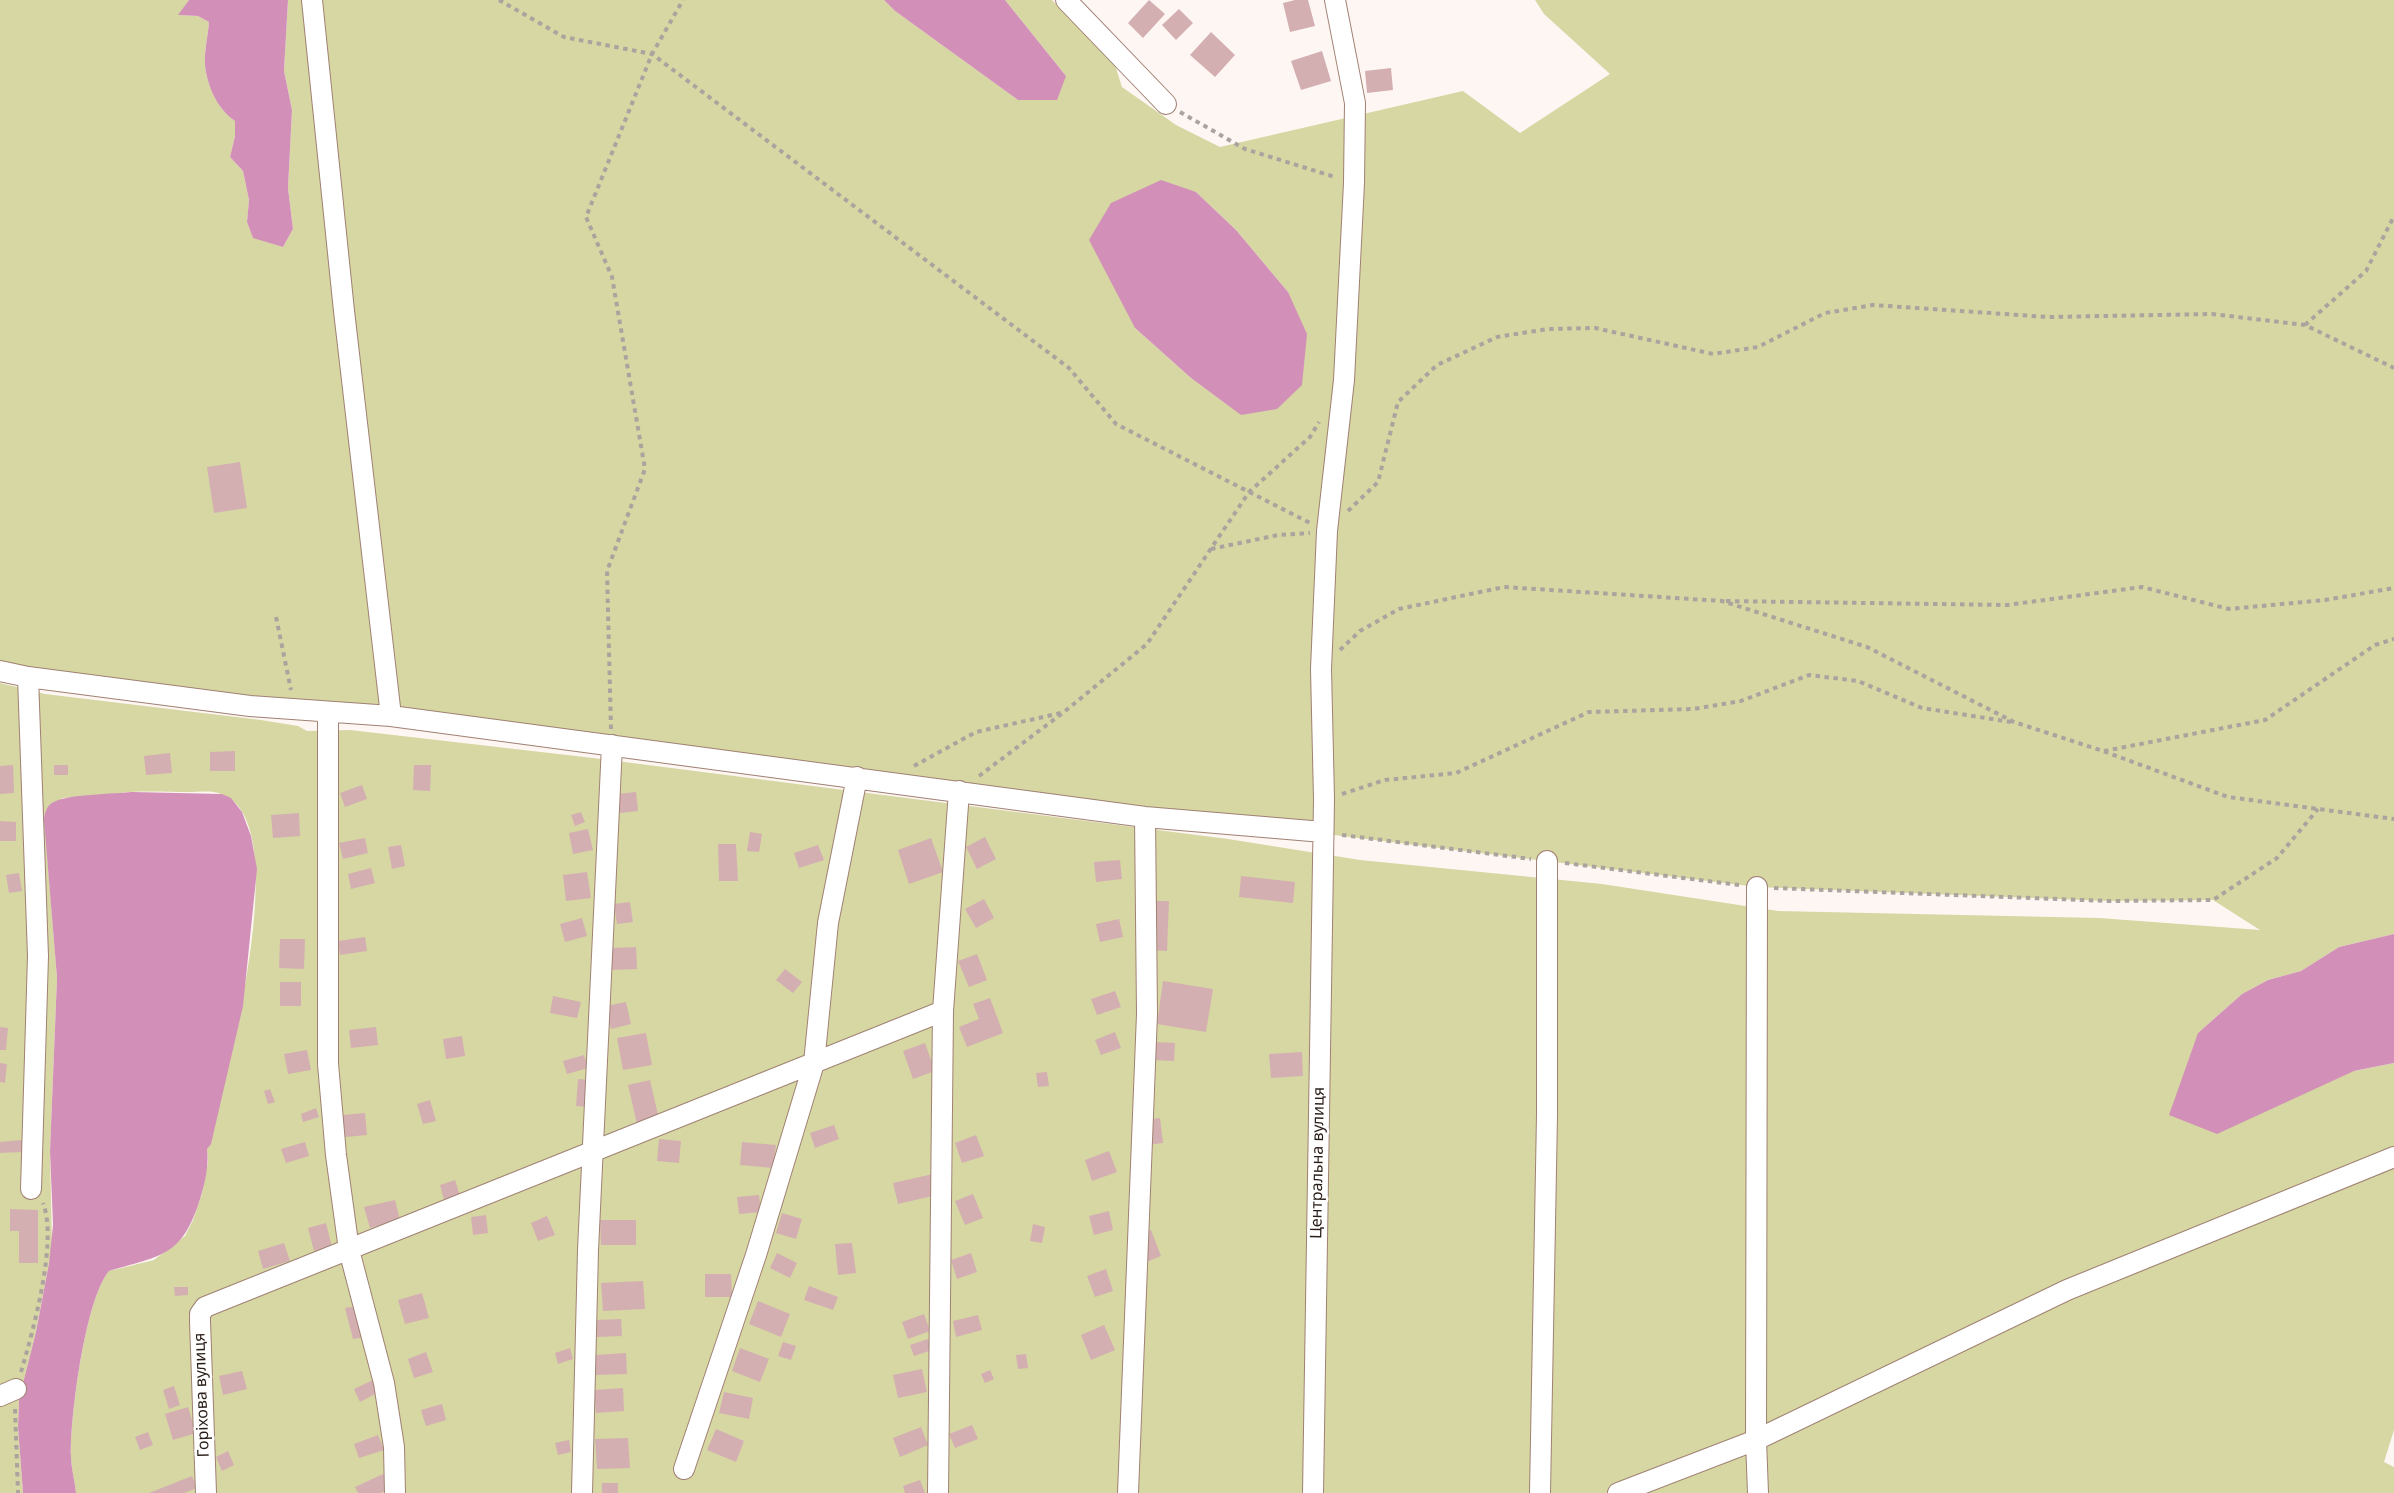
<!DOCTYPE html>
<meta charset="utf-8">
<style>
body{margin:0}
canvas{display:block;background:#fdf6f3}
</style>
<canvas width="2394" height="1493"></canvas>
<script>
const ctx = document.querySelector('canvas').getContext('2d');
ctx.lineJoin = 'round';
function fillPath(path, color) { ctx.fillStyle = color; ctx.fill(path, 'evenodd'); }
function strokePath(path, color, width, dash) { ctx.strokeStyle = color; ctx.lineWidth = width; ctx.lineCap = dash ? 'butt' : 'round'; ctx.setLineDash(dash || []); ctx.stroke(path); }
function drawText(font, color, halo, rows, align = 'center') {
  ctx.font = font + ' "Noto Sans",sans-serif'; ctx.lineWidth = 5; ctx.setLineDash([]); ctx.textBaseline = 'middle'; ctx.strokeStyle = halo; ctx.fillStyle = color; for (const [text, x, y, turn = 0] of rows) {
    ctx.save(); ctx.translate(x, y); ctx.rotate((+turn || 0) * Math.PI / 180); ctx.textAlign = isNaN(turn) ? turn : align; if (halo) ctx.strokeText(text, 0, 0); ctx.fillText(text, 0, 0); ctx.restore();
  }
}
const green = new Path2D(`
 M0 0H189L179 15 198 16 209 22C208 36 204 51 205 65 207 85 218 110 235 121V136L230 157 243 171 249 200 247 222 253 237 283 247 293 229 288 188 292 110 284 71 288 0H884L895 11 1018 100 1066 76 1005 0H1052L1115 65 1122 87 1176 125 1220 147 1463 91 1520 133 1610 74 1544 14 1535 0H2394V934L2339 947 2301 971 2268 980 2242 994 2198 1033 2355 1071 2394 1063V1430L2384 1462 2394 1467V1493H76C75 1481 71 1468 71 1456 70 1418 85 1299 109 1271L154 1260 185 1236 193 1220 202 1193 208 1162 207 1149C222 1090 300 821 221 794 212 790 199 792 189 792 170 792 150 791 130 792 108 794 85 797 62 798L47 853 57 978 50 1151 52 1246 36 1332 19 1399 18 1427 23 1493H0V683L45 694 261 720 298 726 307 731 350 730 593 758 1228 839 1360 860 1602 884 1778 911 2099 918 2260 930 2213 900 2108 901 1757 887 0 671ZM1196 192 1236 230 1288 292 1242 415 1191 378 1135 328Z`);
const water = new Path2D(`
 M189 0H288L284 71 292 110 288 188 293 229 283 247 253 238 247 222 249 200 243 171 230 157 235 136V121C218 110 207 86 205 65 204 51 208 36 209 22L198 16 178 15Z
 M884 0H1005L1066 76 1057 100H1018L895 11Z
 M1161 180 1196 192 1236 230 1288 292 1307 334 1302 385 1277 409 1241 415 1191 378 1135 328 1089 240 1111 203Z
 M132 792 222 794 231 798 242 812 251 836 257 869 243 1006 211 1144 207 1149C209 1166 205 1183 200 1199 182 1257 162 1255 109 1271 85 1299 70 1418 71 1456 71 1468 75 1481 76 1493H23L18 1427 19 1399 36 1332 49 1263 53 1225 50 1151 57 978 44 820C45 813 46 807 52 803 65 794 115 794 132 792Z
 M2394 934V1063L2354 1071 2217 1134 2169 1115 2198 1033 2242 994 2268 980 2301 971 2339 947Z`);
const building = new Path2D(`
 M1149 0 1165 14 1143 38 1128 23Z
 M1295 0H1308L1315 26 1290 32 1283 3Z
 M1179 9 1193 23 1176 40 1162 25Z
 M1211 32 1235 55 1215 77 1190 55Z
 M1322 51 1331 81 1301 90 1291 61Z
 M1391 68 1393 90 1367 93 1365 71Z
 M240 462 247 508 214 513 207 467Z
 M235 751V771H210V752Z
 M170 753 172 773 146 775 144 756Z
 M13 765 14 793 0 794V766Z
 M54 765H68V775H54Z
 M414 765H431L430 791 413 790Z
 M362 785 367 799 345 807 340 793Z
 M636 792 638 811 620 813 618 794Z
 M581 812 585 822 575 826 571 815Z
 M299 813 300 836 273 838 271 815Z
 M0 821 16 822V841H0Z
 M588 829 593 850 573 854 569 833Z
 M750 832 762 834 759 852 747 851Z
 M985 837 996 859 977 869 966 847Z
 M365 838 368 853 343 859 339 843Z
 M931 838 943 872 909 884 898 850Z
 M718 844H736L738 881H719Z
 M401 845 405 866 392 869 388 847Z
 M818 845 824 860 799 868 794 853Z
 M1120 860 1122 879 1096 882 1094 862Z
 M371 868 375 883 351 889 348 874Z
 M587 872 591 898 566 901 563 875Z
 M19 873 22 891 9 893 6 875Z
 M1241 876 1295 882 1293 903 1239 897Z
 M984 899 994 918 976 928 965 909Z
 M1148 901H1169L1167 951 1146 950Z
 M630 902 633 922 617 924 614 904Z
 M582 918 587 936 565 942 560 924Z
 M1119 919 1123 937 1100 942 1096 924Z
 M365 937 367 951 340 955 338 941Z
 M280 939H305L304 969 279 968Z
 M636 947 637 969 612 970 611 948Z
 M977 954 987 980 969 987 958 961Z
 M785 969 802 982 793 993 776 980Z
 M1163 981 1213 989 1206 1032 1157 1024Z
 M280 982H301V1006H280Z
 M1115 991 1121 1007 1097 1015 1091 999Z
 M553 996 581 1002 577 1018 550 1013Z
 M990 998 1003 1033 967 1047 959 1027 979 1019 973 1004Z
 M626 1002 631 1024 611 1029 606 1006Z
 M0 1027 8 1028 6 1050H0Z
 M376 1027 378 1045 351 1048 349 1030Z
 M1115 1032 1121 1048 1101 1055 1095 1040Z
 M646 1033 652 1065 623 1070 617 1038Z
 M462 1036 465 1056 446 1059 443 1039Z
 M1153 1042 1175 1043 1174 1061 1152 1060Z
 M925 1043 935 1071 913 1079 903 1051Z
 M307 1050 311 1070 288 1074 284 1054Z
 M1302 1052 1303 1076 1271 1078 1269 1054Z
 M584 1055 588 1068 567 1074 563 1061Z
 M0 1063 7 1064 5 1083 0 1082Z
 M1047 1072 1049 1086 1038 1087 1036 1073Z
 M578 1079 590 1080 588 1107 576 1106Z
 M650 1080 659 1119 637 1124 628 1085Z
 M270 1089 275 1102 268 1104 264 1091Z
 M430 1100 436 1121 423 1124 417 1104Z
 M316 1108 319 1117 303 1122 301 1114Z
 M365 1113 367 1135 345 1137 343 1115Z
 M1160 1118 1163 1143 1138 1146 1136 1121Z
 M834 1125 839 1139 815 1148 810 1133Z
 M976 1135 984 1156 962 1163 955 1143Z
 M659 1139 681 1141 679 1163 657 1161Z
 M22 1140 23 1152 0 1153V1142Z
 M305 1142 309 1156 286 1163 281 1149Z
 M742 1142 776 1145 773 1168 740 1165Z
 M1109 1151 1117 1172 1092 1181 1085 1160Z
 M933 1174 937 1195 898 1204 893 1183Z
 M455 1180 462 1202 446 1207 440 1185Z
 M973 1194 983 1218 965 1225 955 1201Z
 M759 1195 761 1212 739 1214 737 1197Z
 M395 1200 400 1220 370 1228 364 1207Z
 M10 1209 38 1210V1263H19V1231H10Z
 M1109 1211 1113 1230 1094 1235 1089 1216Z
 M782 1213 802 1219 796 1239 776 1233Z
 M486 1215 488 1233 473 1235 471 1217Z
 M547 1216 555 1235 538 1241 531 1223Z
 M600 1220H636V1245H601Z
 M326 1223 332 1247 314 1251 308 1228Z
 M1033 1224 1045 1227 1042 1243 1030 1241Z
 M1151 1230 1161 1256 1144 1263 1134 1236Z
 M284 1243 290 1261 263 1269 258 1251Z
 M852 1243 856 1273 838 1275 835 1244Z
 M777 1253 797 1263 790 1278 770 1268Z
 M971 1253 977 1272 957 1279 951 1260Z
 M1106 1269 1113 1291 1095 1297 1087 1276Z
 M705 1274H731L732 1297H705Z
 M643 1281 645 1309 603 1311 601 1283Z
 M809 1286 838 1297 833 1310 804 1300Z
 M174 1287H188V1295L175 1296Z
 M422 1293 429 1318 405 1324 398 1300Z
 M758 1301 790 1314 781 1337 749 1324Z
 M358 1306 366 1337 353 1339 345 1308Z
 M924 1314 930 1331 908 1339 902 1322Z
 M978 1315 982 1330 956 1337 953 1321Z
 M621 1319 622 1336 597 1337 596 1320Z
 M1104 1325 1115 1350 1091 1360 1081 1335Z
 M928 1339 932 1350 914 1356 910 1345Z
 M783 1342 796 1346 791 1360 778 1356Z
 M570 1348 573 1359 558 1364 555 1353Z
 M740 1348 769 1359 760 1382 732 1371Z
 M426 1352 433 1372 414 1378 408 1359Z
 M626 1353 627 1374 596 1375 595 1355Z
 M1026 1354 1028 1368 1018 1369 1016 1355Z
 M922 1369 927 1392 898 1398 893 1375Z
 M990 1370 994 1379 985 1383 981 1374Z
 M242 1371 247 1389 223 1395 219 1376Z
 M373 1380 379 1392 360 1402 354 1389Z
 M174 1386 180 1405 169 1409 163 1390Z
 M623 1388 624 1411 596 1413 594 1390Z
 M724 1392 753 1398 749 1419 719 1413Z
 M442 1404 446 1420 426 1426 421 1410Z
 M188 1407 196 1433 173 1440 165 1414Z
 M972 1425 978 1439 955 1448 949 1434Z
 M921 1427 928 1445 900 1457 893 1438Z
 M716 1429 744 1441 736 1462 707 1450Z
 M148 1432 153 1445 140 1450 135 1437Z
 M378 1435 384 1450 359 1458 354 1444Z
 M628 1438 630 1468 597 1469 595 1439Z
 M569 1440 571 1452 558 1455 555 1443Z
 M228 1451 234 1465 222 1471 216 1457Z
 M383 1474 390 1489 381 1493H358L355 1487Z
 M192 1476 197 1488 184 1493H149Z
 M920 1480 925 1493H905L903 1486Z
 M602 1483H618V1493H602Z`);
const path = new Path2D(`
 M499 0 564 37 652 54 1069 368 1116 424 1310 523
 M1180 112 1245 149 1335 177
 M2305 325 2366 271 2394 216
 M1348 511 1378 482 1398 402 1437 365 1497 337 1548 329 1595 328 1713 354 1758 347 1825 313 1873 305 2048 317 2212 314 2305 325 2394 368
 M1211 549 1278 535 1310 533
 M1726 601 2007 605 2142 587 2229 609 2325 600 2394 588
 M276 617 291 690
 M1340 650 1360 631 1399 609 1504 587 1722 601 1867 647 2014 722 2103 751 2228 797 2394 819
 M611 729 607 571 645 469 612 277 586 217 652 54 683 0
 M2104 751 2265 720 2375 645 2394 639
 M914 766 976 732 1061 713
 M979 776 1064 712 1147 644 1249 492 1310 437 1319 422
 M1342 794 1385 780 1456 773 1589 712 1693 709 1741 701 1809 675 1858 681 1922 708 2011 722
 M1342 835 1531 859
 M1565 863 1739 885
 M1774 888 2108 901 2213 900 2277 858 2318 809
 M21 1372C33 1331 58 1242 43 1203
 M15 1409 18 1493`);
const minor = new Path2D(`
 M312 0 344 311 391 716
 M1066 0 1166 104
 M0 671 28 677 250 706 391 716 1145 817 1323 832
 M28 677 38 956 31 1189
 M328 713V1064L336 1155 349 1250 384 1383 394 1447 395 1493
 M1757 887 1756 1440 1758 1493
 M0 1396 16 1389
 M684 1469 756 1255 814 1063 828 923 857 777
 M206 1493 200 1321V1314L205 1307 943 1011
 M582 1493 588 1250 612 745
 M938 1493 943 1011 959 791
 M1128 1493 1147 1014 1145 817
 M1313 1493 1324 799 1321 669 1327 531 1344 380 1354 183 1355 103 1335 0
 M1540 1493 1547 1115V861
 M1618 1493 1756 1440 2067 1290 2394 1157`);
const streetNames = [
 ["Центральна вулиця",1318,1163,-89],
 ["Горіхова вулиця",202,1395,-92]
];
fillPath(green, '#d6d7a3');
fillPath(water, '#d290b8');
fillPath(building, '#d4afb1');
strokePath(minor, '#a08173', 22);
strokePath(path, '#aca39f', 4, [4.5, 4.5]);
strokePath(minor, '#fff', 20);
drawText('16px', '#291d17', '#fff', streetNames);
</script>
